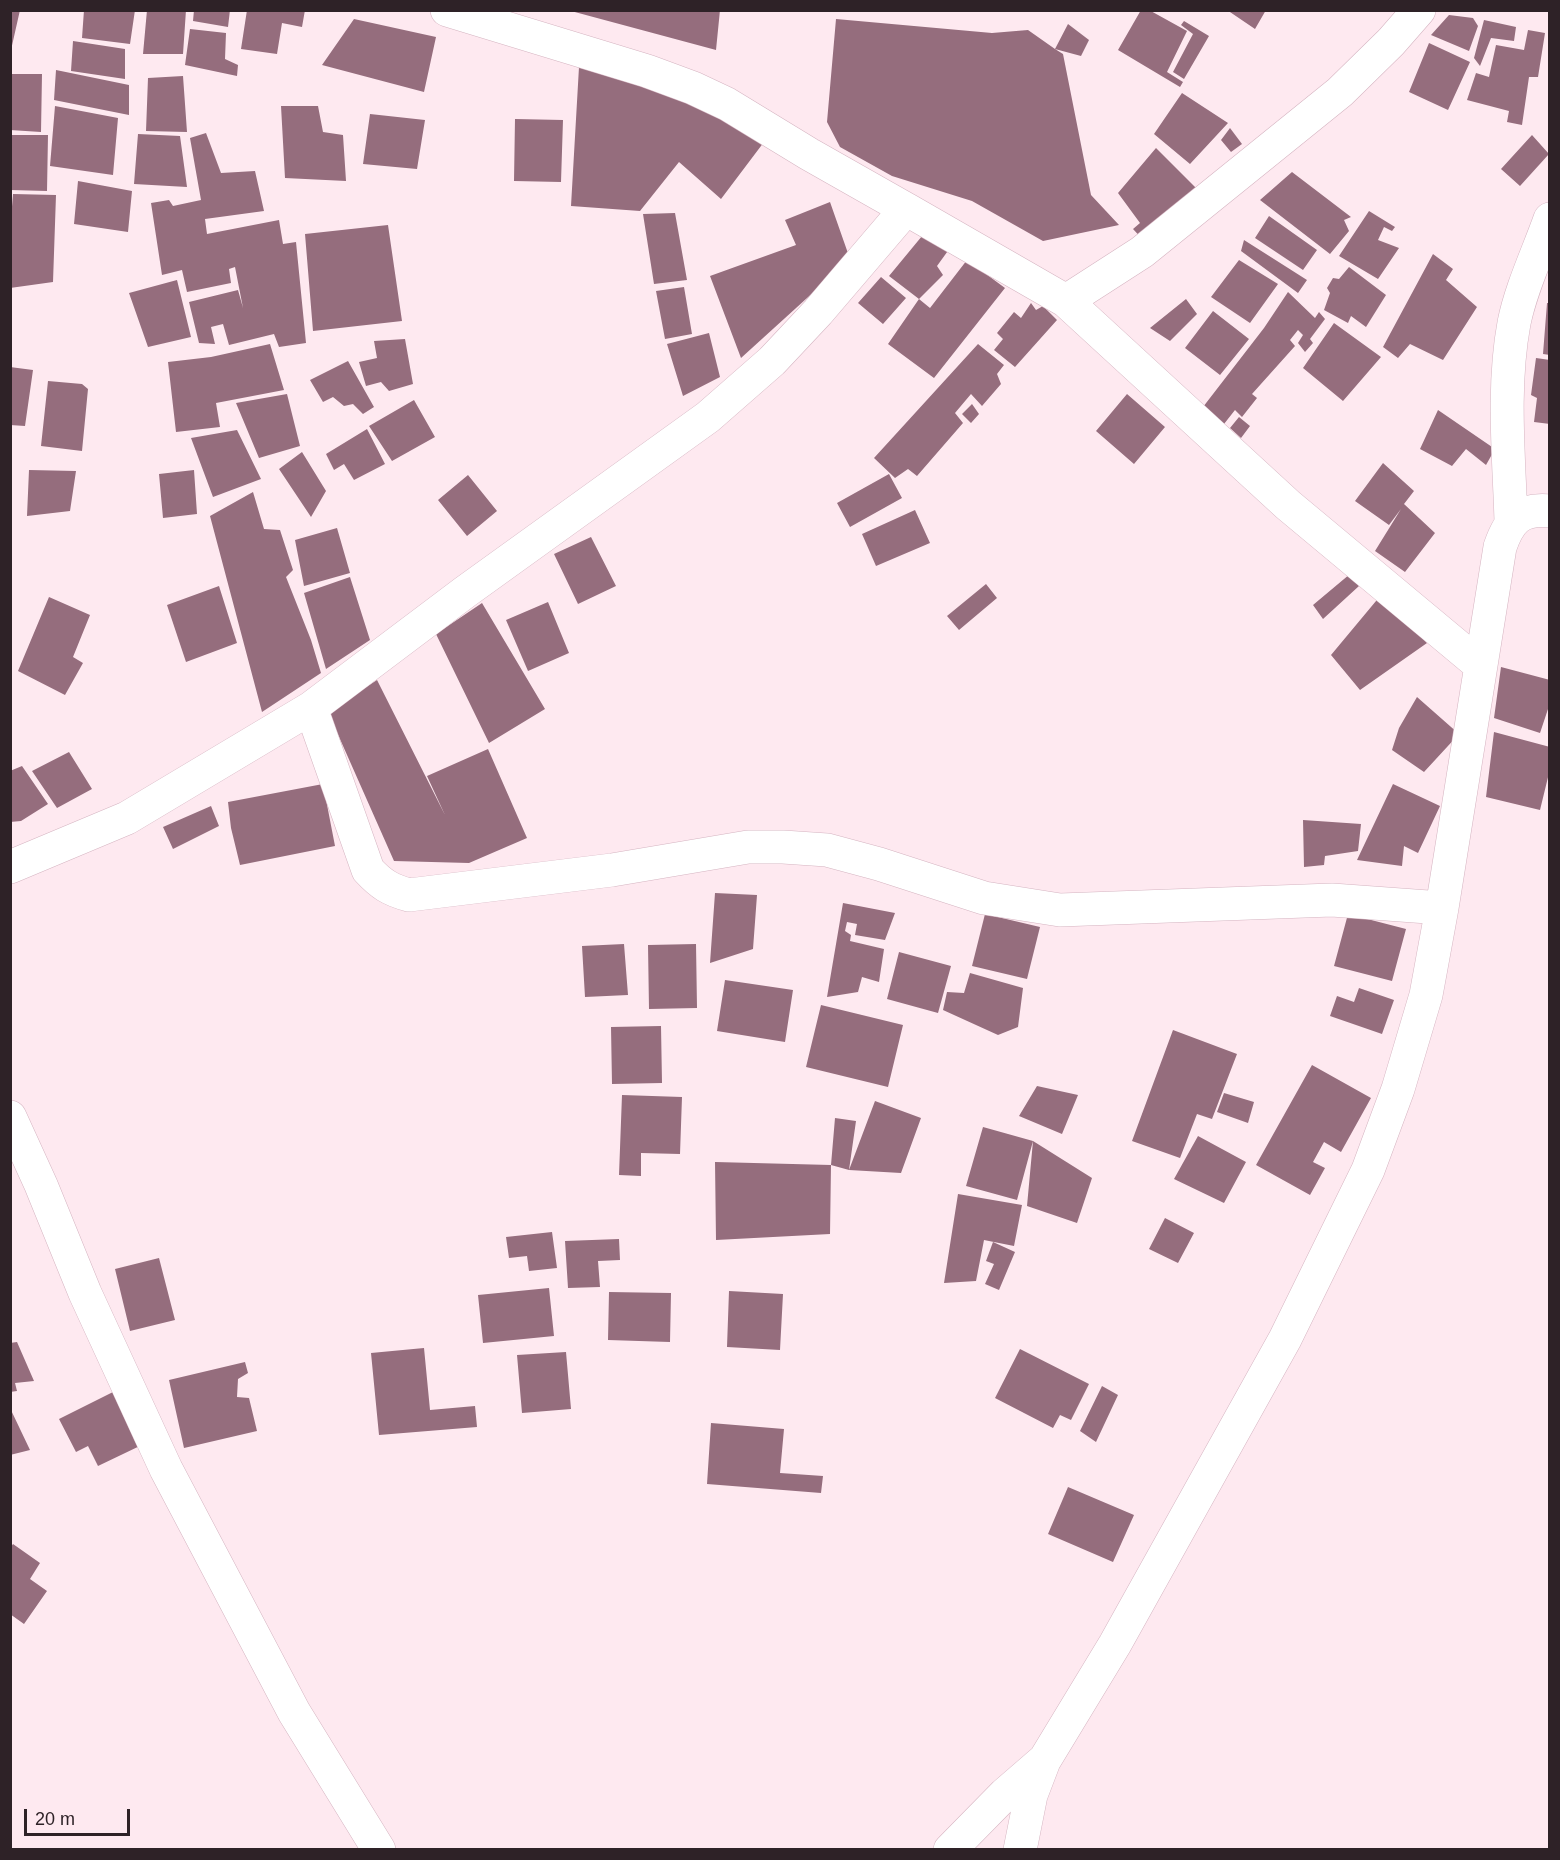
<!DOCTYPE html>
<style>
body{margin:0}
#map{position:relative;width:1560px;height:1860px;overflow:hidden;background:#fee9f0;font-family:Arial,sans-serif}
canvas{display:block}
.frame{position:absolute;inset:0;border:12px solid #2e2227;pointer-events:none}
.scale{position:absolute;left:24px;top:1809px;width:106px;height:27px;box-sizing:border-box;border:3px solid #2e2227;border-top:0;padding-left:8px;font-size:18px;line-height:21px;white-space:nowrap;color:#2e2227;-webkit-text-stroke:4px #fee9f0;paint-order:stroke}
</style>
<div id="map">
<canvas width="1560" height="1860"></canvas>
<div class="frame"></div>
<div class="scale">20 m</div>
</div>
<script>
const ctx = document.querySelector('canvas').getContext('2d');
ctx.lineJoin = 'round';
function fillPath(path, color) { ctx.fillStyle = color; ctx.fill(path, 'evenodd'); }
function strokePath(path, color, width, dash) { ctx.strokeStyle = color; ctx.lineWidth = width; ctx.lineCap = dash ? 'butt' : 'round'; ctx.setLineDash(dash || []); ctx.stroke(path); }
const building = new Path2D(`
 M10 10H20L11 50H10Z
 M84 10H135L130 44 82 38Z
 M147 10H186L183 54H143Z
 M194 10H230L228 27 193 21Z
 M247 10H305L302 27 282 23 277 54 241 49Z
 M571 10H720L716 50 571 11Z
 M1141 10H1149L1187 31 1167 72 1183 82 1180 87 1118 50Z
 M1227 10H1266L1255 29Z
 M1449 15 1473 18 1478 26 1469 51 1431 35Z
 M354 19 436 37 424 92 322 65Z
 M836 19 992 33 1028 30 1055 49 1068 24 1089 40 1081 56 1055 49 1063 54 1091 195 1119 225 1043 241 972 201 892 176 840 147 827 122Z
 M1484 20 1516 27 1514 41 1491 38 1480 66 1474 58Z
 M1184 21 1209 36 1184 79 1173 72 1193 34 1181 25Z
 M190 29 226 33 225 59 238 65 237 76 185 65Z
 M1528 30 1545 33 1538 77H1529L1522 125 1507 122 1509 111 1467 100 1476 73 1489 77 1496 45 1524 50Z
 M73 41 125 49V79L71 71Z
 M1429 43 1470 62 1448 110 1409 92Z
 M579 67 706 100 764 142 721 199 679 162 640 211 571 206Z
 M56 70 129 85V115L54 100Z
 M10 74H42L41 132 10 130Z
 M183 76 187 132 146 131 148 78Z
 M1182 93 1228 123 1190 164 1154 134Z
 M55 106 118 118 113 175 50 166Z
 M281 106H318L323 132 343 135 346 181 285 178Z
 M370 114 425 120 417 169 363 164Z
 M515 119 563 120 561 182 514 181Z
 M1230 128 1242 144 1231 152 1221 140Z
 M206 133 221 173 255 171 264 211 205 219 207 234 279 220 283 244 296 242 306 343 279 347 274 334 229 345 223 324 211 327 215 344 199 343 189 302 238 290 243 308 235 267 229 269 231 283 187 292 182 270 162 275 151 203 169 200 173 206 201 200 190 138Z
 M138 134 180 136 187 187 134 184Z
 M10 135H48L47 191 10 190Z
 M1532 135 1549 154 1520 186 1501 169Z
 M1156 148 1197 189 1146 243 1133 229 1140 223 1118 193Z
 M1292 172 1351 217 1344 220 1349 231 1330 254 1260 200Z
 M78 181 132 191 128 232 74 224Z
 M13 194 56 195 53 282 10 288V231Z
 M830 202 850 259 741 358 710 276 796 245 785 220Z
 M1369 211 1395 227 1392 231 1384 227 1378 240 1399 248 1378 279 1339 256Z
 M675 213 687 280 654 284 643 214Z
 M1269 216 1317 250 1303 270 1255 238Z
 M388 225 402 321 313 331 305 234Z
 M927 230 950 248 937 266 943 275 919 299 889 276Z
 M1244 240 1307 280 1298 293 1241 251Z
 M1433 254 1453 269 1446 280 1477 307 1443 360 1410 344 1398 358 1383 347Z
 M967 260 1005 288 934 378 888 344 919 299 930 308Z
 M1239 260 1278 284 1250 323 1211 297Z
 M1349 267 1386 295 1366 327 1351 316 1348 323 1324 310 1330 293 1327 288 1333 278 1339 279Z
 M881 277 906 298 883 324 858 303Z
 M177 280 191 337 148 347 129 293Z
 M684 287 692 334 665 339 656 291Z
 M1288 292 1315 318 1319 312 1325 319 1310 339 1313 343 1305 352 1298 343 1303 335 1298 330 1290 340 1295 346 1252 394 1257 398 1242 417 1235 410 1224 424 1203 407 1264 328Z
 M1186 299 1197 314 1170 341 1150 328Z
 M1031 303 1036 310 1043 306 1057 320 1015 367 994 350 1003 339 997 333 1014 312 1021 318Z
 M1547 303H1550V355L1543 354Z
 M1213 311 1249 339 1220 375 1185 348Z
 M1334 323 1381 357 1343 401 1303 368Z
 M709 333 720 377 683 396 667 344Z
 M405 339 413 384 389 391 381 382 366 386 359 362 377 358 374 341Z
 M270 344 284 390 216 403 220 427 176 432 168 362 211 357Z
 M978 344 1004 365 997 374 1001 384 982 406 971 394 955 413 963 423 917 476 908 469 895 478 874 458Z
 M1536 358 1550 360V424L1534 422 1537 398 1531 395Z
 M348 361 374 407 363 414 353 404 344 406 333 397 323 402 310 380Z
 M10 367 33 370 25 426 10 425Z
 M48 381 82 384 88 389 82 451 41 446Z
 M287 394 300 446 259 458 236 403Z
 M1127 394 1165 427 1134 464 1096 431Z
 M414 400 435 437 392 461 369 426Z
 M972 404 979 414 971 423 962 414Z
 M1438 410 1495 449 1486 465 1466 449 1452 466 1420 449Z
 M1239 417 1250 426 1241 438 1230 428Z
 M367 429 385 464 354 480 344 464 334 470 326 454Z
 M237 430 261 479 213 497 191 438Z
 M302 452 326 491 311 517 279 469Z
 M1383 463 1414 491 1404 504 1435 533 1405 572 1375 551 1401 509 1389 525 1355 501Z
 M29 470 76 471 70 511 27 516Z
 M194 470 197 514 163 518 159 474Z
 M889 474 902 498 850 527 837 503Z
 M468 475 497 511 467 536 438 500Z
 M253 492 264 529 280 530 293 570 286 577 311 640 321 673 262 712 210 516Z
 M915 510 930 543 876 566 862 534Z
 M337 528 350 573 304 586 295 540Z
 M591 537 616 586 578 604 554 554Z
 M1350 574 1359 586 1323 619 1313 605Z
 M350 577 370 640 326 669 304 593Z
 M986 584 997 598 959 630 947 616Z
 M219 586 237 643 186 662 167 605Z
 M1381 595 1427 643 1360 690 1331 655Z
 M49 597 90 615 73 657 83 663 65 695 18 671Z
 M548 602 569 653 528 671 506 620Z
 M482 603 545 709 489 743 436 634Z
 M1501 667 1550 680V703L1540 733 1494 718Z
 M377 680 445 815 427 776 488 749 527 838 469 863 394 861 328 712Z
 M1417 697 1459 734 1424 772 1392 750 1399 728Z
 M1494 732 1550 747V769L1540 810 1486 797Z
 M69 752 92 789 57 808 32 771Z
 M22 766 48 804 21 821 10 822V771Z
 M323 784 335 846 240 865 231 828 228 802Z
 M1393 784 1440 806 1418 853 1404 846 1402 866 1357 860Z
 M211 806 219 826 173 849 163 827Z
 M1303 820 1361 824 1358 851 1325 856 1324 865 1304 867Z
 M715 893 757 895 753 949 710 963Z
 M843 903 895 913 885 940 855 935 857 924 847 922 845 931 851 935 850 941 884 949 879 982 862 977 858 992 827 997Z
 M985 914 1040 927 1027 979 972 966Z
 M1348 914 1406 929 1392 981 1334 966Z
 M624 944 628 995 585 997 582 946Z
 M696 944 697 1008 649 1009 648 945Z
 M899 952 951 966 938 1013 887 999Z
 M970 973 1023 988 1018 1027 998 1035 943 1010 947 992 964 993Z
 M725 980 793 990 785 1042 717 1031Z
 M1359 988 1394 1000 1382 1034 1330 1016 1337 996 1354 1002Z
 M821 1005 903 1025 888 1087 806 1067Z
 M661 1026 662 1083 612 1084 611 1027Z
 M1173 1030 1237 1054 1212 1119 1197 1114 1180 1158 1132 1141Z
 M1312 1065 1371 1098 1341 1152 1324 1142 1313 1162 1325 1168 1310 1195 1256 1165Z
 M1037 1086 1078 1095 1062 1134 1019 1116Z
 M1224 1093 1254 1102 1248 1123 1217 1112Z
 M622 1095 682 1097 680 1154 641 1153V1176L619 1175Z
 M875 1101 921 1118 901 1173 849 1170 831 1165 835 1118 856 1121 849 1170Z
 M983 1127 1033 1141 1017 1200 966 1186Z
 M1198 1136 1246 1162 1224 1203 1174 1179Z
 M1033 1141 1092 1178 1077 1223 1027 1206Z
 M715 1162 831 1165 830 1234 716 1240Z
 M958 1194 1022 1205 1014 1246 984 1240 976 1281 944 1283Z
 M1165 1218 1194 1233 1178 1263 1149 1249Z
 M552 1232 557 1268 529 1271 527 1256 509 1258 506 1237Z
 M619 1239 620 1260 598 1261 600 1287 568 1288 565 1241Z
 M993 1242 1015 1252 999 1290 985 1284 994 1264 986 1261Z
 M159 1258 175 1320 130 1331 115 1269Z
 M549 1288 554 1336 483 1343 478 1295Z
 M729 1291 783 1294 780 1350 727 1347Z
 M609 1292 671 1293 670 1342 608 1340Z
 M17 1342 34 1381 15 1383 17 1391 10 1392V1343Z
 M424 1348 430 1410 475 1406 477 1427 379 1435 371 1353Z
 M1020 1349 1089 1384 1071 1420 1060 1415 1053 1428 995 1398Z
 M566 1352 571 1409 522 1413 517 1355Z
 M245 1362 248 1373 238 1379 237 1397 249 1398 257 1431 184 1448 169 1380Z
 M1102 1386 1118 1395 1096 1442 1080 1431Z
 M119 1389 146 1443 98 1466 88 1446 76 1452 59 1419Z
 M10 1408 30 1450 10 1455Z
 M711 1423 784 1429 780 1473 823 1476 821 1493 707 1484Z
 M1068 1487 1134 1515 1113 1562 1048 1534Z
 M13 1544 40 1563 30 1579 47 1591 24 1624 10 1614V1548Z`);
const minor = new Path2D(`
 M906 209 1066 301 1142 252 1340 92 1391 42 1419 10
 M1066 301 1288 505 1480 665
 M1511 521C1509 456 1502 388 1514 323 1521 288 1538 253 1550 219
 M311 708 368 870C381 884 390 890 409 895L612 870 748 847H783L827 850 879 864 984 898 1060 910 1332 900 1442 908
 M10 867 127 818 311 708 465 592 708 417 772 361 818 312 906 209 809 154 727 104 693 88 647 71 447 10
 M10 1117 41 1185 85 1293 166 1469 294 1712 379 1850
 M950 1850 1005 1794 1042 1762
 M1020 1850 1031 1795 1044 1761 1115 1644 1285 1339 1368 1170 1398 1089 1426 995 1442 908 1500 547C1509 521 1519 508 1550 511`);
fillPath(building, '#956d7d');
strokePath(minor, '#d5b4c1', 34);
strokePath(minor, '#fff', 33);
</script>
